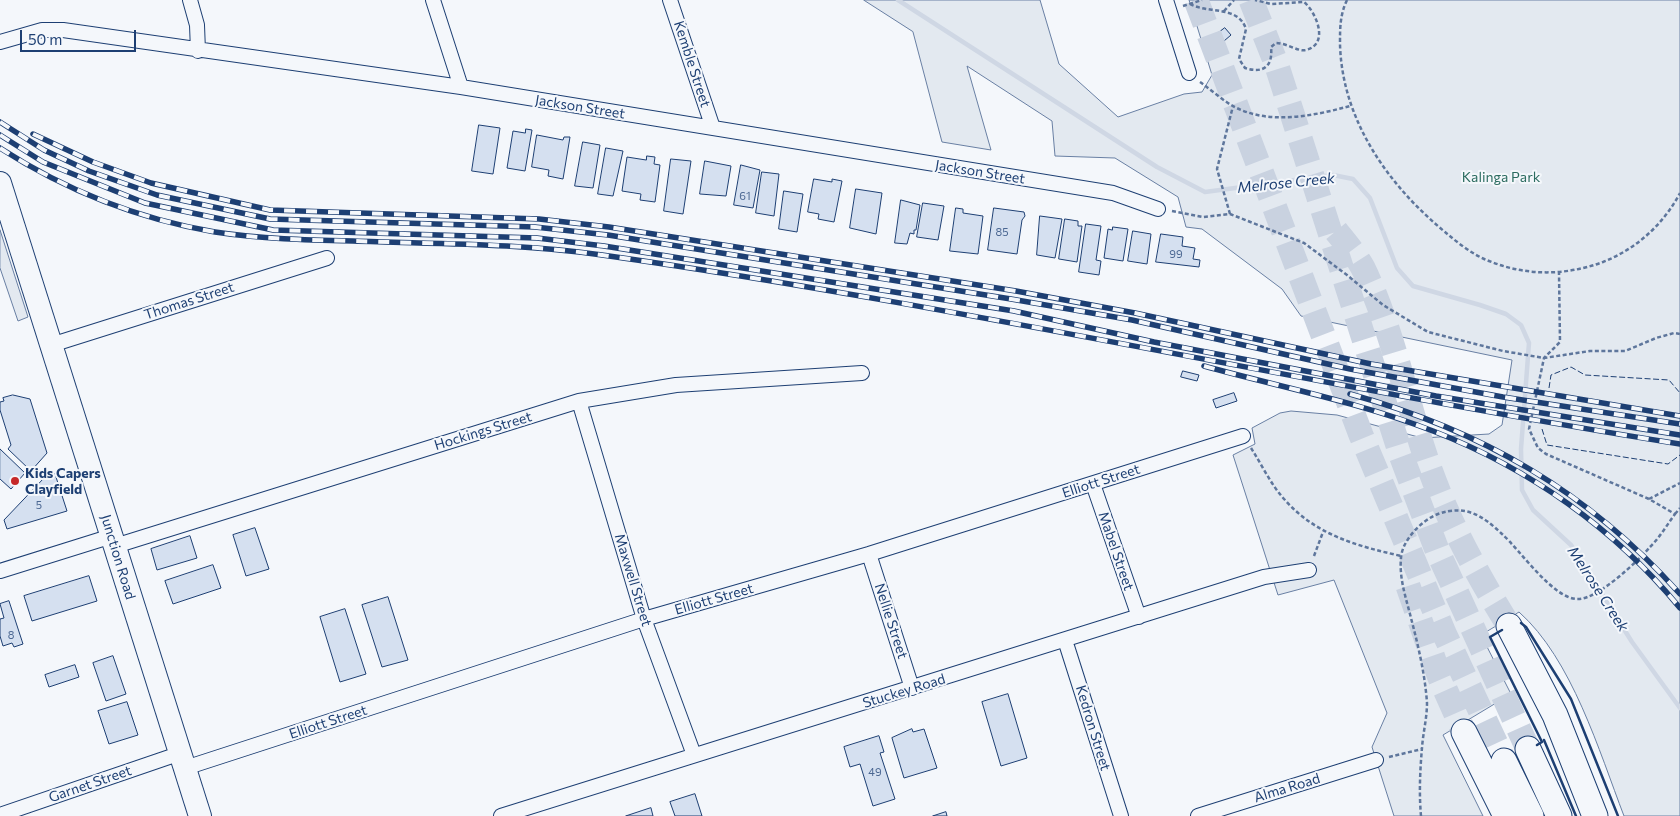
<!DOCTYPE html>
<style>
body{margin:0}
#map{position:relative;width:1680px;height:816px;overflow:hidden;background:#f4f7fb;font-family:Commissioner,sans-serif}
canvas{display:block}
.scale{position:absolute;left:20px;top:30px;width:116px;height:22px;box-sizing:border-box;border:2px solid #1d3f73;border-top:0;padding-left:6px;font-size:15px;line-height:18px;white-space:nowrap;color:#1d3f73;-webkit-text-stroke:4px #f4f7fb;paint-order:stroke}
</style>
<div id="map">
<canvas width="1680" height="816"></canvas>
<div class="scale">50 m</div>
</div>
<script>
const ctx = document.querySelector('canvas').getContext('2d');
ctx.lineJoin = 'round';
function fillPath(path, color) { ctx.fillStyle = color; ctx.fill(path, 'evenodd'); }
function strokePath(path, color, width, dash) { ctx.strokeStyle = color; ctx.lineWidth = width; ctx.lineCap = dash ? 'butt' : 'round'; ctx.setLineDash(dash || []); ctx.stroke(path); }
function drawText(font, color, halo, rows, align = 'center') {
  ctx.font = font + ' Commissioner,sans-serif'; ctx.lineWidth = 4; ctx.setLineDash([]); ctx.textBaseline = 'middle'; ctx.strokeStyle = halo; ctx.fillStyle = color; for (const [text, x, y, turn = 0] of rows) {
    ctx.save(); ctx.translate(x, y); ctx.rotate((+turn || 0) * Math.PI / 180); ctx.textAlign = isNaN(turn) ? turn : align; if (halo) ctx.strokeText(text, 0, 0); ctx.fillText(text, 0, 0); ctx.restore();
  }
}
const green = new Path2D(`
 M864 0H1040L1059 64 1118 117 1184 94 1202 92 1212 75 1189 0H1680V816H1624C1599 751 1572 659 1519 612L1481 635 1511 694 1443 735 1483 816H1394L1372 747 1387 713 1334 580 1278 595 1233 455 1255 444 1252 428 1280 413 1291 411 1337 415 1422 438 1489 434 1502 425 1512 360 1301 316 1282 289 1202 229 1186 227 1178 197 1115 158 1055 156 1052 121 967 66 991 150 942 142 913 32Z
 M0 230 28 317 18 321 0 268Z`);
const stream = new Path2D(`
 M898 0 1157 167 1205 192 1333 175 1353 179 1370 198 1397 268 1413 286 1480 305 1506 314 1521 325 1529 343 1521 449 1522 490 1533 510 1571 545 1632 642 1680 708`);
const building = new Path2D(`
 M1225 28 1231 35 1224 41 1217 34Z
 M479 125 500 128 493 174 472 171Z
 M526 129 532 130 525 171 507 168 513 131 525 133Z
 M537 135 563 140 564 137H570L563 179 548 176 549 170 532 167Z
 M583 142 600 145 593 188 575 186Z
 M606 148 623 151 613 196 598 194Z
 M647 156 655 157 654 164 660 165 655 202 640 200 641 194 622 191 627 157 646 160Z
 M671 159 691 161 683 214 664 211Z
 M705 161 731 166 726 196 700 194Z
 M741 165 760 170 753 208 734 205Z
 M762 172 779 174 774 216 756 213Z
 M814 179 832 182V179L842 181 834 222 818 219 819 214 808 212Z
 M856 189 882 193 876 234 850 228Z
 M784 191 803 194 797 232 779 229Z
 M901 200 920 205 916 230H914V234L910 233 907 244 895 243Z
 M923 203 944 206 938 240 917 237Z
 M956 208 963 209V213L983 216 978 254 950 251Z
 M994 208 1024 212 1025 216 1022 220 1017 254 988 250Z
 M1040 216 1062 219 1055 258 1037 255Z
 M1065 219 1078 221V226H1082L1077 262 1059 259Z
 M1086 224 1101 226 1096 260 1101 261 1099 275 1079 272Z
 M1113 227 1128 229 1123 261 1104 258 1108 229 1112 230Z
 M1133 231 1151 234 1147 264 1128 261Z
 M1161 234 1183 237 1182 246 1195 248 1193 259 1200 260 1199 267 1156 262Z
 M1183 371 1199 375 1197 381 1181 377Z
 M1234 393 1237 401 1216 408 1213 400Z
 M13 395 30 399 47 453 31 471 8 449 11 445 0 410V402L4 401 3 398Z
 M0 449 25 473 11 489 0 479Z
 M55 474 67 511 7 529 4 520 44 478Z
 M255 528 269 569 246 576 233 535Z
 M190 536 197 558 157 570 151 549Z
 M213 565 221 588 173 604 165 581Z
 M89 576 97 601 32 621 24 596Z
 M388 597 408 660 382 667 362 605Z
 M9 601 23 644 14 647 12 643 3 646 0 636V619L4 618 0 604Z
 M345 609 366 674 340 682 320 617Z
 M113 656 126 694 106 701 93 663Z
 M75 665 79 677 49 687 45 675Z
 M1008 694 1027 758 1001 766 982 702Z
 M127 702 138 735 109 744 98 711Z
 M912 729 913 732 924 729 937 768 904 778 892 738Z
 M879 736 884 752 880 753 895 799 873 806 860 764 850 767 844 747Z
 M695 794 702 816H675L670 802Z
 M651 808 653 816H626Z
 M946 812 947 816H933Z`);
const highwayTunnel = new Path2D(`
 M1196 0 1361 435 1444 633 1504 761
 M1251 0 1276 63 1401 455 1437 550 1528 749
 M1336 231C1345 242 1356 255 1363 268 1391 326 1404 391 1424 452 1444 514 1475 571 1509 626
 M1408 586 1440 678 1464 732`);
const path = new Path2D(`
 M1347 0C1340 15 1340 27 1340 44 1342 120 1388 185 1445 232 1458 243 1473 255 1489 261 1526 276 1565 276 1603 262 1636 249 1663 225 1680 193
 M1190 4C1208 14 1238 5 1246 29L1239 59 1245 68C1264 74 1273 66 1271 47L1276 43C1287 43 1298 52 1306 50 1330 44 1316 12 1304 2L1271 4 1255 0
 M1183 6 1202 0
 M1224 11 1234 0
 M1200 82C1210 89 1220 98 1231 105 1267 126 1313 116 1350 106
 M1172 211 1203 217 1230 214 1304 243 1347 275 1383 305 1428 332 1503 351 1544 358 1590 351H1625L1656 338 1674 333 1680 334
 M1230 214 1217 169 1233 106
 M1251 448C1262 465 1271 485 1285 500 1316 535 1357 546 1401 556
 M1649 499 1680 483
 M1675 514 1680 508
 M1314 556 1323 532
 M1389 757 1422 749
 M1421 816C1419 794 1420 770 1422 748 1423 733 1427 718 1427 703 1425 674 1418 645 1411 618 1406 598 1399 578 1401 558 1402 540 1422 520 1438 514 1466 504 1483 516 1502 534 1520 550 1554 600 1578 599 1598 599 1637 562 1650 547 1660 537 1667 525 1675 514L1649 499 1546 454 1538 448 1529 429 1544 358 1560 342 1559 273`);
const street = new Path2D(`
 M190 0 197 25 198 51
 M433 0 461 87
 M670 0 713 128
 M1166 0 1189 73
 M0 42 42 30H63L461 87 1113 193 1158 209
 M51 345 327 258
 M579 401 644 619 694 755
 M1093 484 1139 617
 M115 546 579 401 676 385 862 373
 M869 554 912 688
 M0 571 112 536
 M1065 640 1121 816
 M185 768 644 619 869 554 1243 436
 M0 815 181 753
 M501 816 1264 577 1309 570
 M1198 816 1376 760`);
const primary = new Path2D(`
 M0 183 200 816`);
const highway = new Path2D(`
 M1509 626 1555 715 1595 816
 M1464 732 1506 816
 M1528 749 1559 816
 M1504 761 1531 816`);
const rail = new Path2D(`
 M0 122 44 150 89 171 157 195 270 219 535 227 608 235 1011 299 1132 320 1350 369 1503 397 1680 424
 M33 134 93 162 151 183 270 210 539 219 609 227 1016 291 1135 313 1371 364 1680 416
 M0 135 43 162 145 203 273 230 537 238 604 246 1014 311 1154 342 1436 396 1680 435
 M0 148C65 190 139 219 215 232 261 239 307 240 353 241 436 244 519 243 602 255 963 306 1319 387 1680 444
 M1204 366C1280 387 1359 402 1433 431 1529 468 1615 529 1680 608
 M1350 394C1481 430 1589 492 1680 594`);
const fence = new Path2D(`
 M1549 388 1551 375 1571 367 1585 375 1669 380 1680 393
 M1542 429 1547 445 1668 464 1680 455`);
const wall = new Path2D(`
 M1521 623 1526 627 1571 699 1618 816
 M1502 630 1490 637 1542 742 1537 745
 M1544 740 1576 816`);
const markers = [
 [15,481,5,"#c62828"]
];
const numberNames = [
 ["61",745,196],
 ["85",1002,232],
 ["99",1176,254],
 ["5",39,505],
 ["8",11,635],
 ["49",875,772]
];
const streetNames = [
 ["Kemble Street",692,64,72],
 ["Jackson Street",580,107,9],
 ["Jackson Street",980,172,9],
 ["Thomas Street",189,301,-18],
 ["Hockings Street",483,431,-17],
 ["Elliott Street",1101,481,-18],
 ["Mabel Street",1116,551,71],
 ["Junction Road",118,557,73],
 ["Maxwell Street",633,580,73],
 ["Elliott Street",714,599,-16],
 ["Nellie Street",891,621,72],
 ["Stuckey Road",904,691,-17],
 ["Elliott Street",328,722,-18],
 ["Kedron Street",1093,728,73],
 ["Garnet Street",90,784,-19],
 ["Alma Road",1287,788,-17]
];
const parkNames = [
 ["Kalinga Park",1501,177]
];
const poiNames = [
 ["Kids Capers",25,473],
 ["Clayfield",25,489]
];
const waterNames = [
 ["Melrose Creek",1286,183,-6],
 ["Melrose Creek",1598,589,57]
];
fillPath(green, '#e3e9f0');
strokePath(green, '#687fa3', 1);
strokePath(stream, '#cfd7e4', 4.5);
fillPath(building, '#d5e0f0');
strokePath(building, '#1d3f73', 1);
strokePath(highwayTunnel, '#c9d2e0', 25, [25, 12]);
strokePath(street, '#1d3f73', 16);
strokePath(primary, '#1d3f73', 24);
strokePath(highway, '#1d3f73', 27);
strokePath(path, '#5e769c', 2.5, [4, 2.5]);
strokePath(street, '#f4f7fb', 14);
strokePath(primary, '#f4f7fb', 22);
strokePath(highway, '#f4f7fb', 25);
strokePath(rail, '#1d3f73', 5.5);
strokePath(rail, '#f4f7fb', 4, [11]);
strokePath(fence, '#1d3f73', 1, [6, 2.5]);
strokePath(wall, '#1d3f73', 2.5);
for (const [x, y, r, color] of markers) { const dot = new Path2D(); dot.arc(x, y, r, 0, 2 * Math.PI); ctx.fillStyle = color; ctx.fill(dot); strokePath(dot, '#f4f7fb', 2); }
drawText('11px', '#4b6792', null, numberNames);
drawText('14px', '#1d3f73', '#f4f7fb', streetNames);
drawText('14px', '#2c6c60', '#f4f7fb', parkNames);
drawText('bold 14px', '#1d3f73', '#f4f7fb', poiNames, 'left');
drawText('italic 15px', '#1d3f73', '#f4f7fb', waterNames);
</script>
